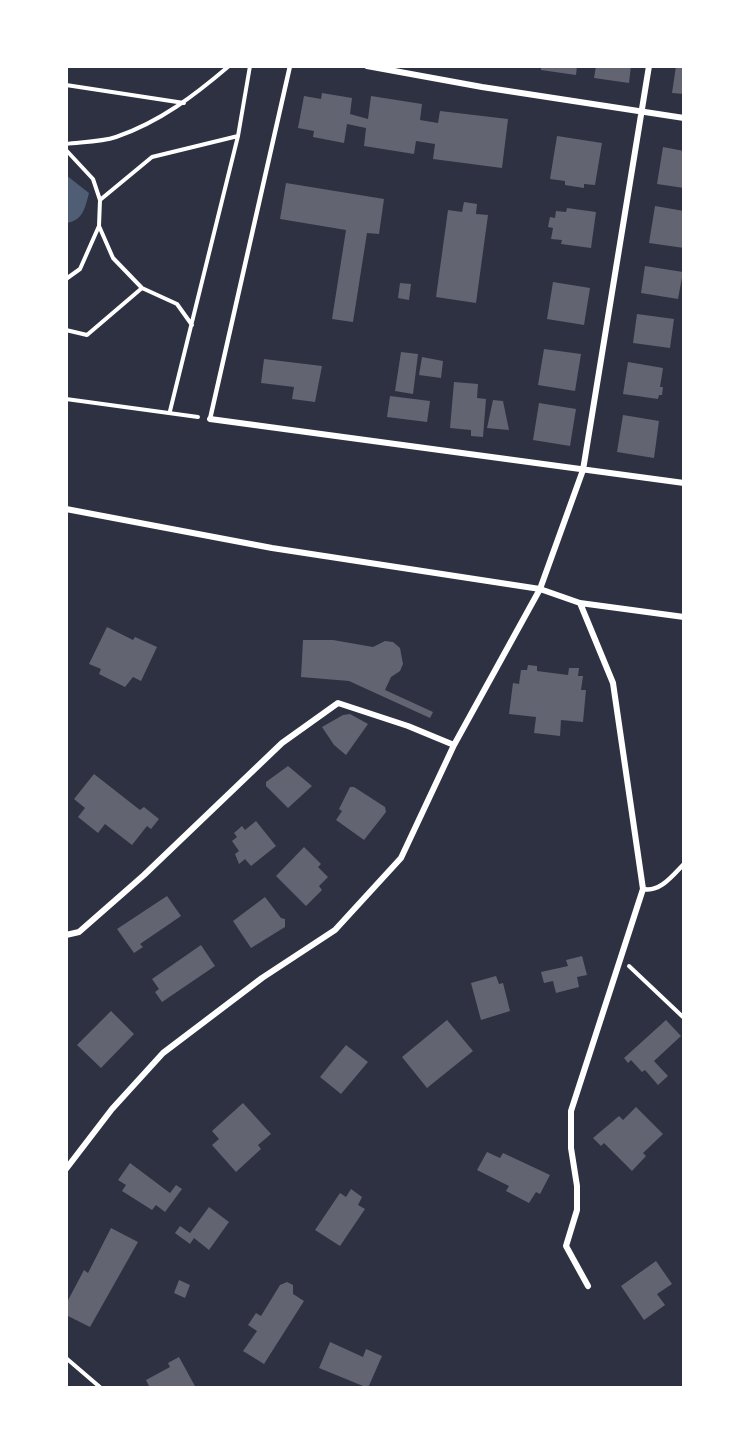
<!DOCTYPE html>
<style>
body{margin:0}
#map{position:relative;width:750px;height:1454px;overflow:hidden;background:#2d3142;font-family:Karla,sans-serif}
canvas{display:block}
.frame{position:absolute;inset:0;border:68px solid #fff;pointer-events:none}
</style>
<div id="map">
<canvas width="750" height="1454"></canvas>
<div class="frame"></div>
</div>
<script>
const ctx = document.querySelector('canvas').getContext('2d');
ctx.lineJoin = 'round';
function fillPath(path, color) { ctx.fillStyle = color; ctx.fill(path, 'evenodd'); }
function strokePath(path, color, width, dash) { ctx.strokeStyle = color; ctx.lineWidth = width; ctx.lineCap = dash ? 'butt' : 'round'; ctx.setLineDash(dash || []); ctx.stroke(path); }
const water = new Path2D(`
 M66 175 89 193C85 208 83 221 66 223Z`);
const building = new Path2D(`
 M541 66H577L576 75 541 70Z
 M596 66H631L629 83 594 78Z
 M676 66H684V94L672 93Z
 M322 93 352 98 350 114 368 119 371 96 422 104 420 120 438 123 440 111 508 119 502 168 433 159 435 144 416 141 414 154 364 146 366 128 347 124 344 143 313 137 314 131 298 128 304 96 321 99Z
 M557 136 602 143 595 185 584 184V188L565 185V181L550 179Z
 M663 147 684 151V188L657 184Z
 M286 183 384 199 379 234 367 233 353 322 332 319 346 230 280 219Z
 M464 202 477 204 476 214 488 215 476 303 436 297 448 210 462 212Z
 M655 206 684 211V248L649 243Z
 M567 208 596 212 591 248 561 244 562 240 551 239 553 228 548 227 550 217 555 218 556 211 566 212Z
 M645 266 683 272 678 299 641 293Z
 M553 282 590 288 584 325 547 319Z
 M400 283 411 284 409 300 398 298Z
 M637 314 674 319 670 348 633 343Z
 M544 349 581 354 575 391 538 385Z
 M401 352 418 354 413 394 395 391Z
 M422 357 443 361 441 378 419 375Z
 M264 359 322 366 315 402 292 399 294 387 261 383Z
 M628 362 663 368 660 387H663L662 395H659L658 399 623 394Z
 M454 382 478 384 477 398 486 399 483 437 471 436V430L450 428Z
 M390 396 430 401 427 422 387 417Z
 M493 400 503 401 509 430 487 428Z
 M539 403 576 409 570 446 533 440Z
 M623 415 659 421 654 458 617 452Z
 M107 627 133 640 135 637 157 647 141 681 133 677 125 687 99 674 101 669 89 664Z
 M303 640H333L373 647 385 641 393 642 400 648 403 664 400 671 391 677 385 690 433 712 430 718 349 681 301 677Z
 M528 665 537 666V671L568 675 569 668H579L578 676H583L581 690H586L583 722 561 720 560 736 534 733 536 717 509 714 513 683 519 684 521 670H527Z
 M350 714 368 724 346 755 334 745 322 727 343 715Z
 M288 766 312 786 288 808 266 786V782Z
 M94 774 140 810 144 807 159 819 151 829 147 826 132 845 105 824 98 833 78 817 85 808 74 799Z
 M350 787H354L385 807 386 812 364 840 336 820 342 811 339 809Z
 M256 821 276 846 251 866 245 859 239 864 235 854 239 851 232 841 237 837 234 833 242 826 245 830Z
 M304 847 321 864 318 867 328 877 319 886 322 890 306 906 276 876Z
 M167 896 181 916 140 944 143 947 134 953 117 929Z
 M265 897 281 918 285 919V927L251 948 233 921Z
 M201 945 215 966 162 1002 155 992 159 989 152 979Z
 M582 956 587 975 577 977 579 987 556 993 553 981 544 983 541 972 568 966 566 960Z
 M496 976 499 984 503 983 510 1011 481 1020 471 983Z
 M111 1011 134 1034 101 1068 77 1045Z
 M447 1020 473 1051 427 1088 402 1057Z
 M666 1020 681 1036 654 1061 668 1076 658 1085 645 1070 642 1072 631 1060 628 1063 624 1058Z
 M346 1045 368 1062 341 1094 320 1077Z
 M243 1103 271 1134 258 1145 261 1149 236 1172 212 1145 219 1139 212 1131Z
 M636 1107 663 1134 643 1153 646 1156 632 1171 604 1143 601 1146 593 1138 619 1116 623 1120Z
 M487 1152 500 1158 503 1153 550 1175 540 1194 536 1192 529 1203 506 1191 509 1186 477 1170Z
 M130 1163 170 1193 176 1185 182 1189 165 1212 156 1205 152 1210 122 1191 126 1185 118 1180Z
 M351 1189 362 1197 358 1205 365 1209 340 1246 315 1230 340 1193 346 1197Z
 M209 1207 229 1222 209 1250 194 1238 190 1244 175 1233 180 1226 190 1233Z
 M111 1228 138 1242 90 1327 66 1315V1304L84 1270 88 1273Z
 M656 1261 672 1284 657 1294 665 1305 644 1320 621 1286Z
 M179 1280 190 1285 185 1298 174 1293Z
 M287 1282 293 1285V1294L304 1301 264 1364 243 1351 257 1331 248 1325 256 1313 261 1316 280 1285Z
 M330 1342 363 1357 366 1349 382 1356 368 1388 319 1368Z
 M179 1357 196 1388H150L146 1380 170 1367 168 1363Z`);
const path = new Path2D(`
 M66 85 184 103
 M66 144C82 142 101 142 116 137 160 122 195 95 229 66
 M66 150 93 179 100 200 99 226 113 258 142 288 177 304 192 325
 M100 200 152 157 238 136
 M66 279 80 269 99 226
 M66 330 87 335 142 288
 M66 399 198 417
 M170 411 238 136 250 66
 M629 966 684 1018
 M66 1358 101 1388`);
const service = new Path2D(`
 M210 419 290 66
 M643 889C660 893 673 875 684 864`);
const minor = new Path2D(`
 M367 66 482 87 684 118
 M210 419 684 483
 M66 509 272 548 540 589 580 603 684 617
 M580 603 613 683 643 889 571 1111V1148L577 1186V1210L566 1246 588 1286
 M66 935 79 932 144 875 282 743 338 703 408 726 454 745
 M66 1169 112 1109 163 1053 262 978 335 930 401 858 454 745 540 589 583 470 649 66`);
fillPath(water, '#4f5d75');
fillPath(building, '#626471');
strokePath(path, '#fff', 4);
strokePath(service, '#fff', 4.5);
strokePath(minor, '#fff', 6);
</script>
